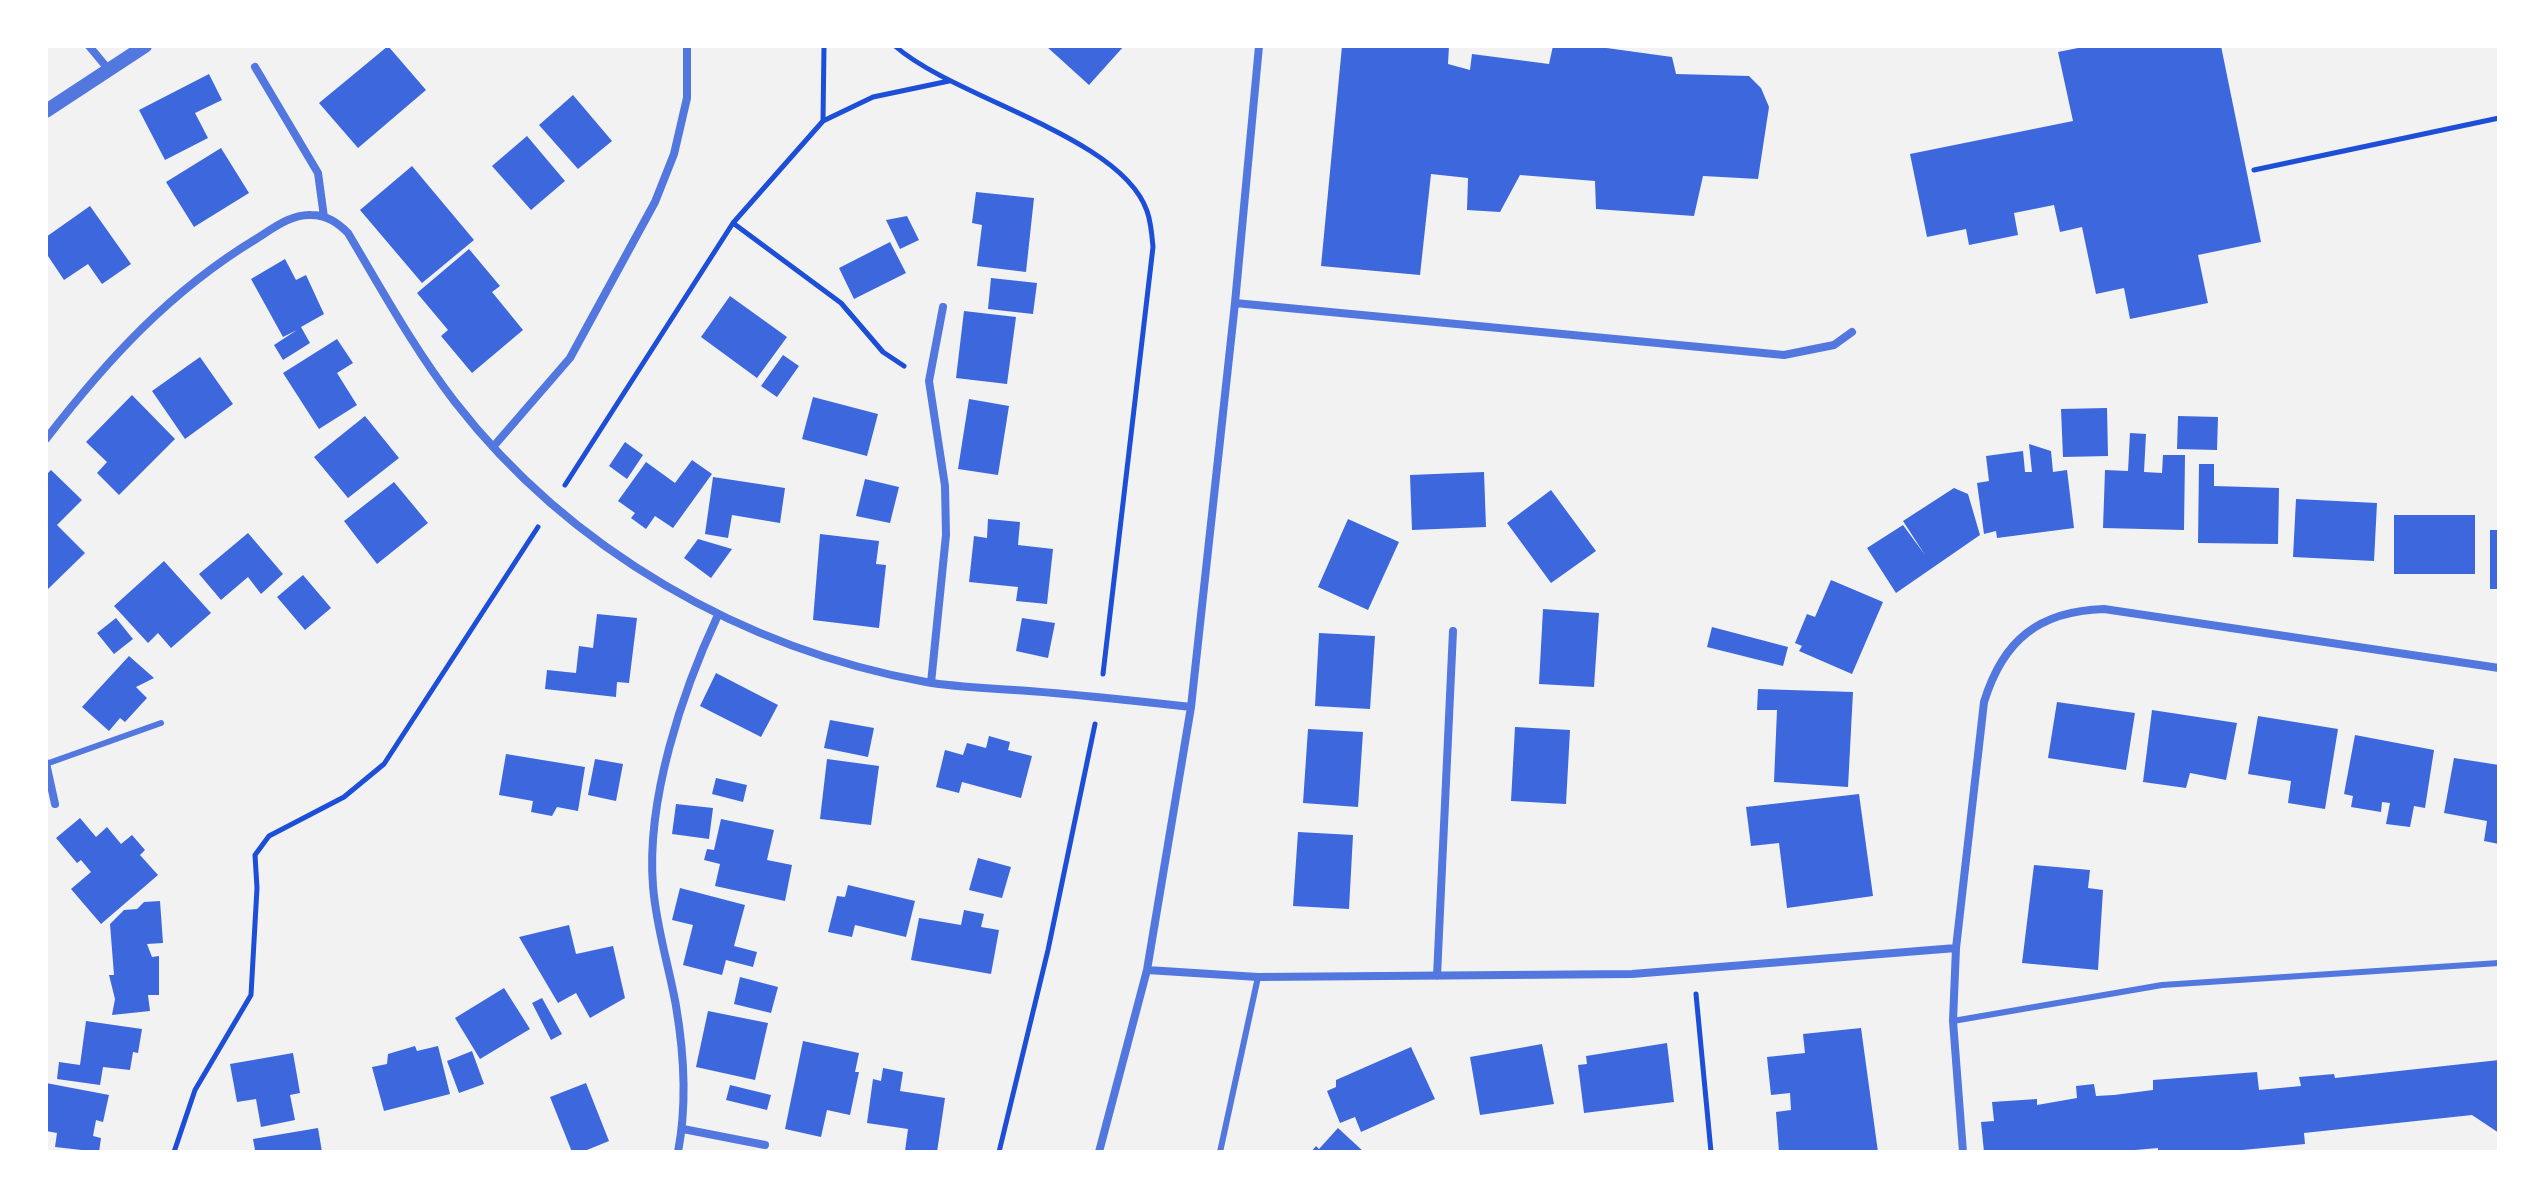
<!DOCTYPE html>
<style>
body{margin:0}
#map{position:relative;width:2545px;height:1198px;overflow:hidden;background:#f2f2f2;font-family:Cabin,sans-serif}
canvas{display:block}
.frame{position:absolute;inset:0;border:48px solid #fff;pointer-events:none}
</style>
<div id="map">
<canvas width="2545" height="1198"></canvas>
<div class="frame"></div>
</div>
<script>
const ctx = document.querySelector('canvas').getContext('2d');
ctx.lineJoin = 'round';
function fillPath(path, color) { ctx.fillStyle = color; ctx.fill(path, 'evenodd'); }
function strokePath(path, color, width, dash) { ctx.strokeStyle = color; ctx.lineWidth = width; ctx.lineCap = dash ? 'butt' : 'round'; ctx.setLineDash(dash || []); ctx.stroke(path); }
const building = new Path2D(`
 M388 46 426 90 358 148 319 103Z
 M1046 46H1124L1089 85Z
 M1342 46H1449L1448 64 1470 70 1472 54 1549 64 1553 46H1592L1672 57 1676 74 1749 76 1761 88 1769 107 1758 179 1703 176 1694 216 1596 209 1595 181 1520 175 1500 212 1467 210 1468 178 1431 174 1420 275 1321 266Z
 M2088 46H2221L2261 242 2198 255 2208 303 2130 319 2124 288 2096 294 2082 227 2060 232 2054 205 2014 213 2018 235 1969 245 1966 229 1927 237 1910 154 2073 121 2058 52Z
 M209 74 222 100 195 113 208 138 165 160 139 110Z
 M573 95 612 141 578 169 539 125Z
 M527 136 565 181 531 210 492 166Z
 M221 148 249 193 194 227 166 182Z
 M412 166 474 240 422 283 360 210Z
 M976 192 1034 198 1026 272 977 266 982 225 972 223Z
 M90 206 131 264 102 284 88 264 64 280 46 253V237Z
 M907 216 919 240 900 249 886 220Z
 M890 242 906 273 854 299 839 268Z
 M469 249 500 286 492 292 523 330 472 373 441 336 448 330 417 293Z
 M285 259 296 280 306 275 324 314 301 327 310 343 283 360 274 345 297 330 283 337 251 279Z
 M991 278 1037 283 1033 314 988 309Z
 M730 296 787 337 757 378 701 337Z
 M964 311 1016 317 1007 384 956 378Z
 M337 339 353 363 337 373 357 405 319 429 283 373Z
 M783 355 799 366 777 397 761 386Z
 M200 357 233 404 185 439 152 391Z
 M132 395 175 439 119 495 97 473 107 462 86 442Z
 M813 397 878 414 867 456 802 439Z
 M969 399 1009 406 998 475 958 469Z
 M2107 408 2108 456 2063 457 2061 409Z
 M365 416 399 458 348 498 314 457Z
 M2178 416 2218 417 2217 450 2177 449Z
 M2130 433 2146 434 2144 472 2162 473 2163 455H2185L2184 530 2103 528 2105 470 2128 471Z
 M625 442 643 455 627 479 609 466Z
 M2029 444 2051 451 2053 472 2067 470 2074 528 1997 538 1996 531 1984 534 1977 483 1989 481 1986 456 2023 451 2025 472H2032Z
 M692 460 712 474 673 528 655 516 646 529 631 518 635 513 618 501 646 462 675 483Z
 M2199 464H2214V486L2279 488 2278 544 2198 543Z
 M51 470 82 500 57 525 85 553 46 591V475Z
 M1484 472 1486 527 1412 530 1410 475Z
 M713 477 785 488 780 523 732 515 728 538 705 534Z
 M865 479 899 487 890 523 856 516Z
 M394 482 428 523 377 564 344 521Z
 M1954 488 1968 494 1980 535 1896 593 1867 548 1903 525 1925 555 1903 521Z
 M1551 490 1596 551 1551 583 1507 523Z
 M2296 499 2377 503 2374 561 2293 557Z
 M2394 515H2475V574H2394Z
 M988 519 1020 522 1018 545 1053 549 1047 604 1016 601 1018 587 969 582 974 536 987 538Z
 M1348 519 1399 542 1368 610 1318 587Z
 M2490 530H2499V589H2490Z
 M248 533 283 574 261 594 248 577 221 600 199 574Z
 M820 534 879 541 876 564 886 565 879 628 813 620Z
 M698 539 732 549 711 578 684 558Z
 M164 561 211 613 171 648 158 633 148 643 114 606Z
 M303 575 331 608 305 630 277 597Z
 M1831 580 1883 602 1852 674 1799 651 1802 646 1795 643 1807 614 1815 617Z
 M1543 609 1599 613 1594 687 1539 684Z
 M597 614 637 618 629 683 617 682 616 697 545 689 547 670 576 673 579 646 593 648Z
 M116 618 133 639 114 654 97 633Z
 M1022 618 1055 623 1048 658 1016 651Z
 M1712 627 1788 647 1783 666 1707 647Z
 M1319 633 1375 636 1370 709 1315 706Z
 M129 656 154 678 136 687 147 698 125 722 120 718 109 731 82 707Z
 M716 673 778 705 761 737 700 706Z
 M1758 689 1853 692 1848 787 1774 782 1777 710H1757Z
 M2057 702 2135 713 2126 770 2048 758Z
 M2152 710 2237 723 2226 780 2190 773 2186 788 2143 782Z
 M2258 716 2338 729 2325 809 2288 803 2291 781 2248 774Z
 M830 720 874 728 868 757 824 748Z
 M1515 727 1570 730 1566 804 1511 801Z
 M1308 729 1363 732 1358 807 1303 803Z
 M2355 735 2434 750 2425 808 2414 806 2410 827 2386 824 2390 803 2382 802 2381 812 2351 807 2353 796 2344 794Z
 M989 736 1010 742 1008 750 1032 756 1021 798 962 782 959 793 936 787 945 750 963 755 967 743 986 748Z
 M506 754 585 767 578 811 557 807 552 816 531 812 533 801 499 795Z
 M2454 758 2499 765V844L2484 841 2487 821 2444 813Z
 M595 759 623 764 616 801 588 795Z
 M827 759 879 766 871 825 820 819Z
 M716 778 747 785 743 802 712 794Z
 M1859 794 1873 896 1787 908 1779 843 1751 846 1746 807Z
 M676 804 713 808 709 839 672 834Z
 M80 818 96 837 107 827 121 844 132 835 145 850 140 855 158 875 101 924 71 889 91 872 81 860 77 863 56 838Z
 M721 819 774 830 767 860 792 865 785 901 715 886 720 864 704 860 707 849 714 850Z
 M1298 832 1353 835 1349 909 1293 906Z
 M978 858 1011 867 1002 898 969 890Z
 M2034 865 2090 870 2088 888 2103 890 2098 970 2022 963Z
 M848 885 915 901 906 937 855 925 852 937 828 932 837 896 845 897Z
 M680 888 745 905 734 946 757 952 753 967 726 960 722 975 683 965 693 925 672 920Z
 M160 901 163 943 147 944 152 957 159 956V995H148L150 1011 112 1015 115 999 109 975H114L110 924 124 910 137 909 144 902Z
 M964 910 984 914 981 927 999 930 991 974 911 960 919 918 961 925Z
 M569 925 576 954 613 946 625 998 590 1018 576 993 558 1003 519 937Z
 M740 977 778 987 771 1013 734 1004Z
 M504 988 530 1029 480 1059 455 1018Z
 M542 998 562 1034 551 1040 532 1003Z
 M708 1011 768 1023 755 1080 696 1067Z
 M86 1021 142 1029 138 1053 133 1052 130 1070 103 1067 100 1085 57 1079 59 1062 80 1065Z
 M1861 1028 1878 1152H1779L1776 1112 1791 1110 1790 1093 1771 1095 1767 1057 1805 1053 1803 1034Z
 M803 1041 859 1053 855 1072H859L850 1115 827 1110 821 1137 785 1129Z
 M1667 1043 1674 1102 1584 1113 1578 1065 1587 1064 1586 1056Z
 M1542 1044 1554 1104 1480 1115 1470 1057Z
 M415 1046 417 1051 438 1046 450 1094 384 1111 372 1067 387 1064 388 1054Z
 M1411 1047 1435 1099 1361 1132 1355 1117 1340 1123 1327 1091 1336 1087V1080Z
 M472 1051 484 1084 459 1093 447 1061Z
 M293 1053 300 1093 290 1095 295 1120 261 1127 256 1099 237 1102 230 1064Z
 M2499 1060V1133L2472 1115 2304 1133 2305 1144 2232 1151 2158 1152V1148L2113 1152H1984L1981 1122 1994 1121 1992 1102 2037 1099V1105L2077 1098 2076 1086 2094 1084 2096 1096 2114 1095 2153 1090V1080L2257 1072 2259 1090 2301 1086 2299 1077 2334 1074 2335 1078Z
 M883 1068 903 1072 900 1091 945 1098 937 1152 905 1151 908 1129 867 1123 873 1079 881 1081Z
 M46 1083 109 1095 103 1122 96 1120 93 1136 101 1138 99 1152 55 1147 57 1133 46 1131Z
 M586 1083 609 1141 582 1152H572L550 1097Z
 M730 1085 771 1095 767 1110 726 1100Z
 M318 1128 322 1152 255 1150 253 1139Z
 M1338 1128 1364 1152H1311L1316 1146 1319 1149Z`);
const path = new Path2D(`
 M895 46C955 99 1121 136 1147 211 1151 222 1152 235 1153 247L1103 674
 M823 121 824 46
 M2254 170 2499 118
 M733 223 841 303 883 352 904 366
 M565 485 733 223 823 121 873 97 949 81
 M1696 994 1711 1152
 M174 1152 195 1090 251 995 257 888 255 855 269 836 344 797 384 764 538 527
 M999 1152 1048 950 1095 724`);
const service = new Path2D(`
 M46 764 161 723
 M1953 1021 2162 985 2499 963
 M1220 1152 1258 977`);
const minor = new Path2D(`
 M89 46 109 70
 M255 67 318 173 324 217
 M1235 303 1784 355 1834 345 1852 332
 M46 439C107 360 170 291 256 239 272 229 291 214 311 215 327 215 338 223 348 233 382 290 414 349 455 402 570 550 743 649 926 682 960 688 995 688 1029 691 1083 695 1137 701 1191 707
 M493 447 570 358 655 202 674 154 687 98V46
 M931 683 946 535 945 486 929 381 943 307
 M46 763 55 804
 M1956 948 1953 1021 1963 1152
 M1147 970 1258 977 1632 974 1956 948 1984 702C2003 640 2039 611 2104 609L2499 668
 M1437 976 1453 631
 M683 1129 765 1145
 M678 1152C687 1105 684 1053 676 1006 669 966 656 927 653 886 646 800 682 692 718 615
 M1099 1152 1147 970 1191 707 1235 303 1259 46`);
const tertiary = new Path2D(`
 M46 111 145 46`);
fillPath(building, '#3d67dc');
strokePath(path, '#1d4ed8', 5);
strokePath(service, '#5277de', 6);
strokePath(minor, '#5277de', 8);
strokePath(tertiary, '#5277de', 14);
</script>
